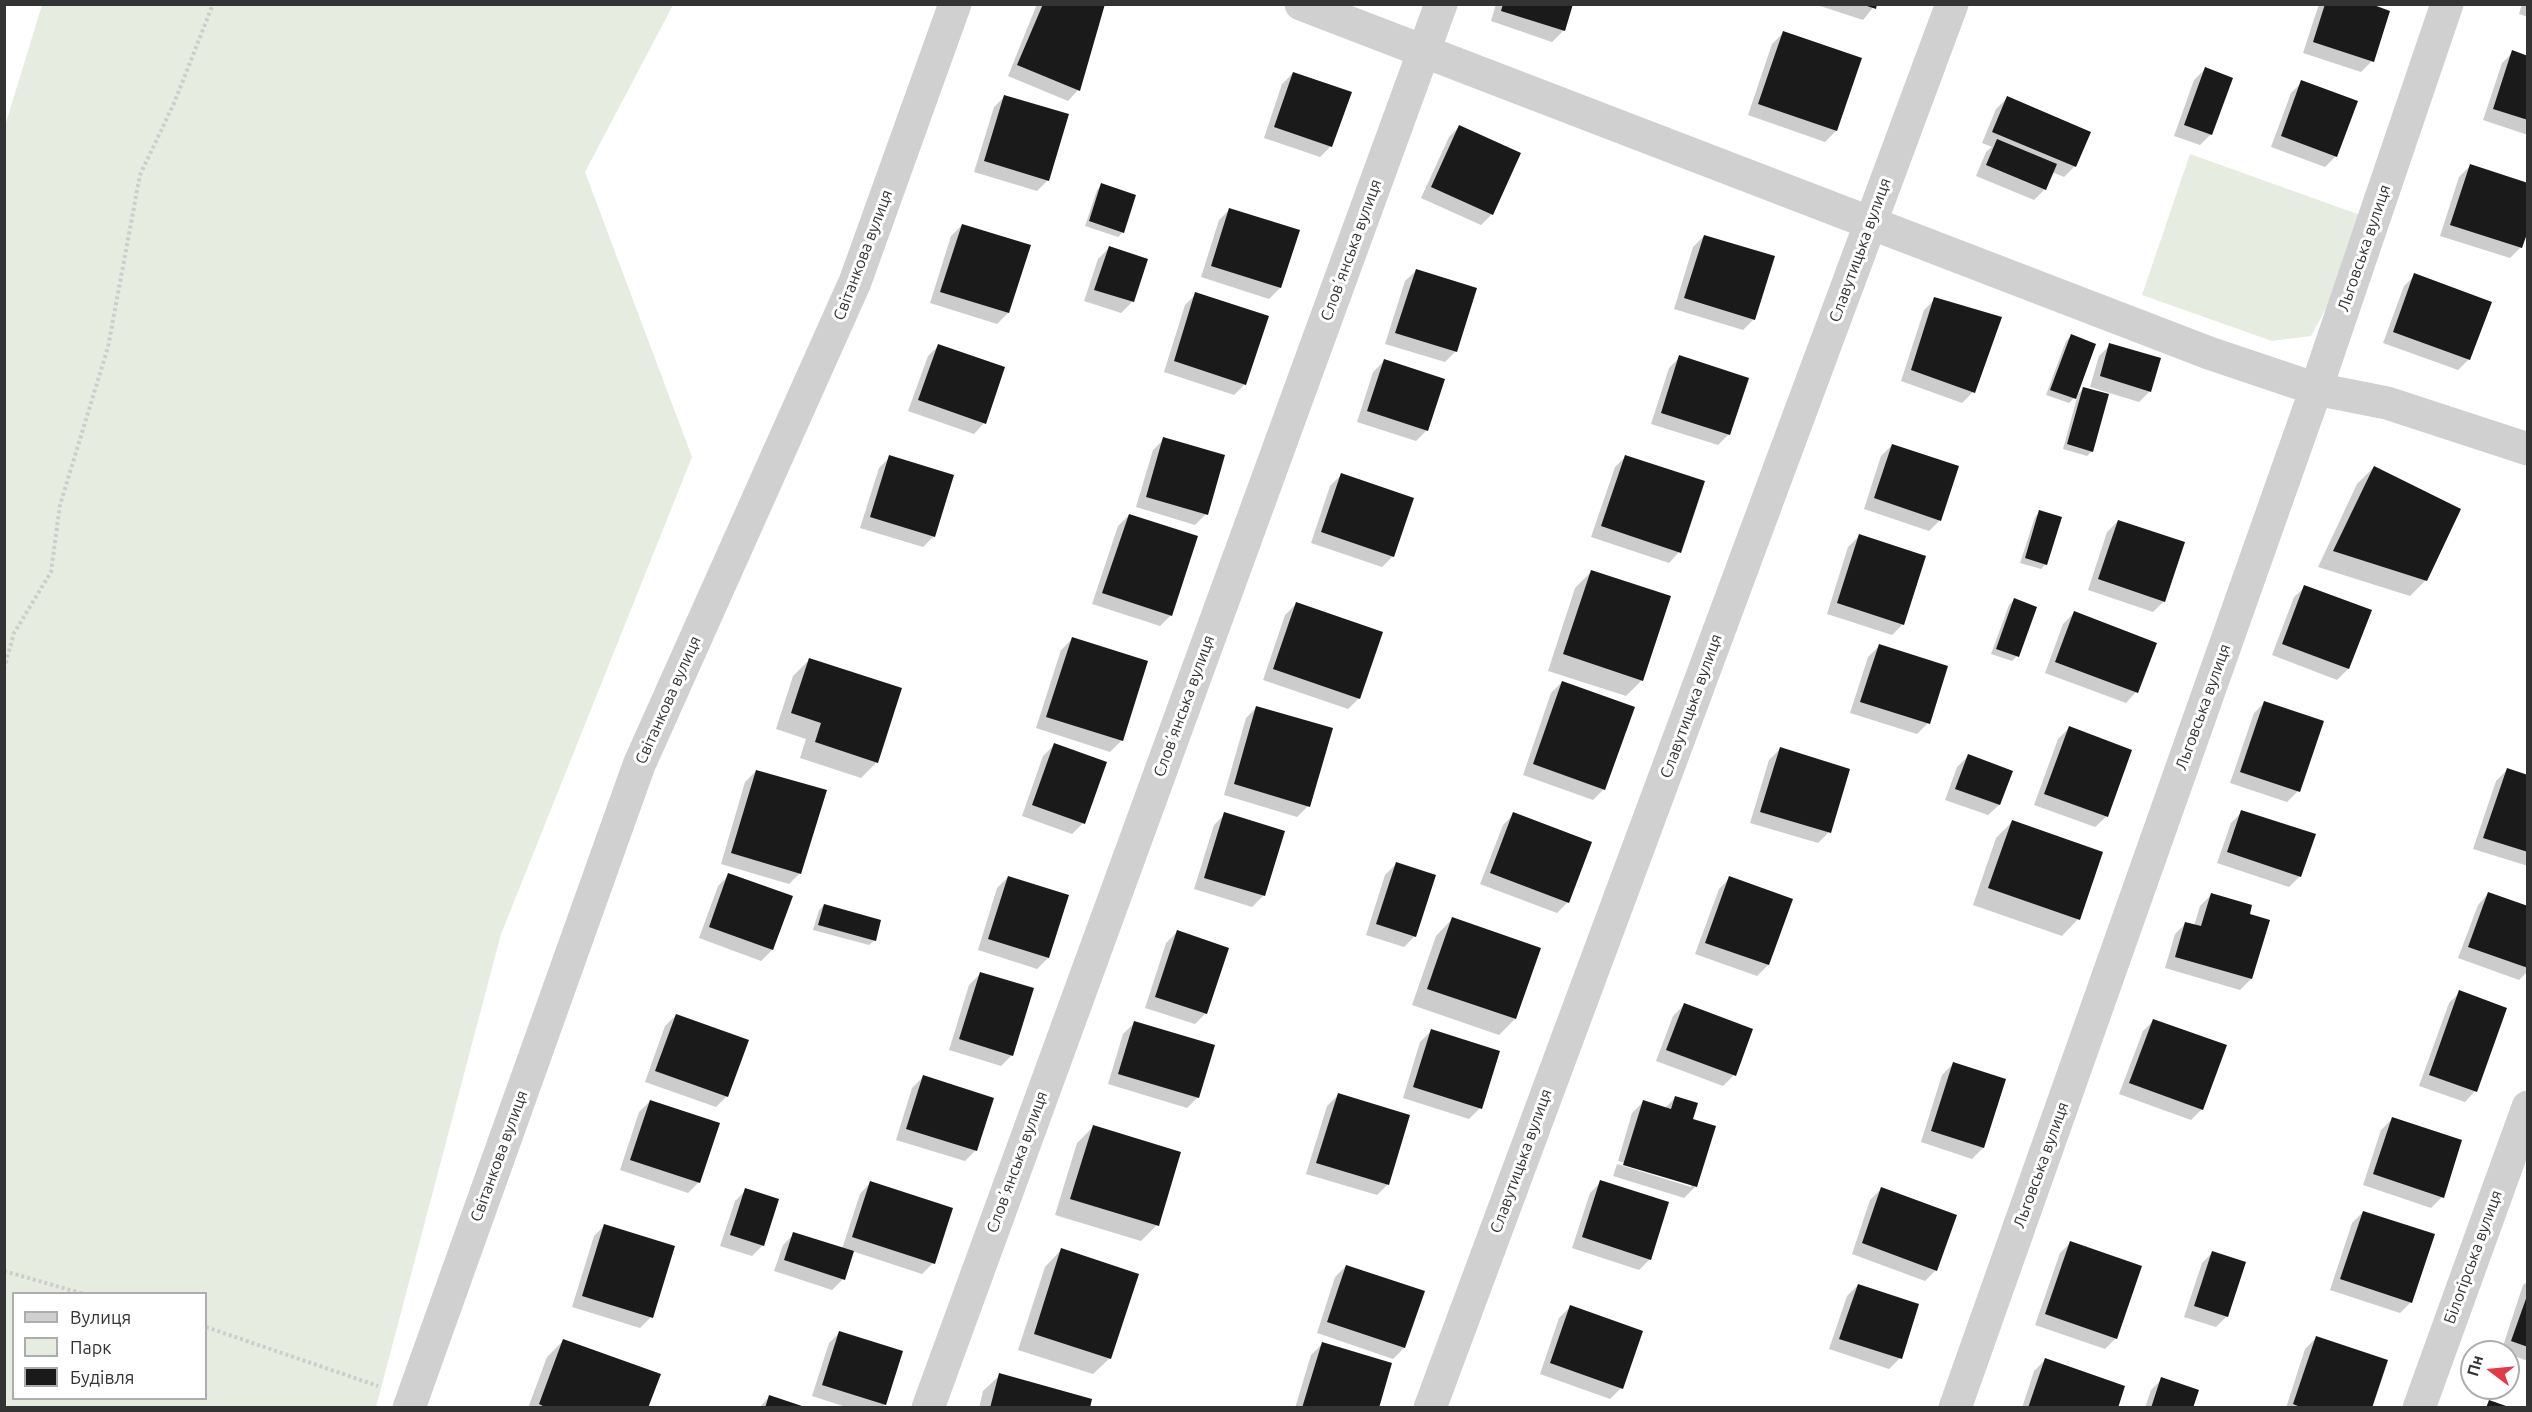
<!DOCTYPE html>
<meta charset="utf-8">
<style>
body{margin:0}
#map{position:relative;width:2532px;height:1412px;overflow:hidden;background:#fff;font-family:Ubuntu,sans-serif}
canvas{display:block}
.frame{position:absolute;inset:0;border:6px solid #333;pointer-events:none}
.legend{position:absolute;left:12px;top:1292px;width:195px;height:108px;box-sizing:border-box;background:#fff;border:2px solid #adadad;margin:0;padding:8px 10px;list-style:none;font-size:18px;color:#333}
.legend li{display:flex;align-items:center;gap:12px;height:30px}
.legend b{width:30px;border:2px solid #adadad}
.north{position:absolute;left:2460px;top:1340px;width:60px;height:60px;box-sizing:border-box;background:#fff;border:2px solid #adadad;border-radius:50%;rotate:286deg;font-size:16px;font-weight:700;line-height:24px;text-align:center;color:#333}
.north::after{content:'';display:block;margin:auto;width:21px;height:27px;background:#e63946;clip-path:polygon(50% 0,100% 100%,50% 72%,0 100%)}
</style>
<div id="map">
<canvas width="2532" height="1412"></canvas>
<div class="frame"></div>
<ul class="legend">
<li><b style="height:8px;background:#d0d0d0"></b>Вулиця</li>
<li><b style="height:16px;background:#e6ecdf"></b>Парк</li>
<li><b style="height:16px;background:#1a1a1a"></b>Будівля</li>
</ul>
<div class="north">Пн</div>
</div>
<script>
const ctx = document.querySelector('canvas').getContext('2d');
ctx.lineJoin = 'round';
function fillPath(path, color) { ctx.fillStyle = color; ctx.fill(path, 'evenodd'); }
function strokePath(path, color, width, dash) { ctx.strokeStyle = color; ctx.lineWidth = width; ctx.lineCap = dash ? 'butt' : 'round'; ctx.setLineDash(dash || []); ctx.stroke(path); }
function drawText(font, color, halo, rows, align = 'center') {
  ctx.font = font + ' Ubuntu,sans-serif'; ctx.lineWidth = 6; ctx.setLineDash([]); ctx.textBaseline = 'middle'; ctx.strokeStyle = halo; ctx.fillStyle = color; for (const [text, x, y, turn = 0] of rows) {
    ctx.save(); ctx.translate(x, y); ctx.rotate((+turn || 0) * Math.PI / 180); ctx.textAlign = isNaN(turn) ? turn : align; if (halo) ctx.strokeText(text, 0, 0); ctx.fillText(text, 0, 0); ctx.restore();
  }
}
const green = new Path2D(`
 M42 5H673L585 172 692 457 501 934 376 1407H5L4 129ZM14 1294H206V1398H14Z
 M2190 154 2363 216 2340 283 2311 336 2272 341 2142 295Z`);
const shadow = new Path2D(`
 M1037 4 1103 6 1078 90 1068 101 1008 76Z
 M1496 4H1572L1563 31 1552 42 1491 21Z
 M1814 4H1876L1863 20Z
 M2319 4H2366L2372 61 2361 72 2303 53Z
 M2522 4H2528V17L2519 14Z
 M1783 33 1836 131 1825 142 1748 115 1772 44Z
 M2513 52 2528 57V135L2483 120 2502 63Z
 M2205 69 2211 134 2200 145 2174 136 2194 80Z
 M1293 73 1331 146 1320 157 1264 138 1282 84Z
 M2302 82 2336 156 2325 167 2271 147 2291 93Z
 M1005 96 1048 180 1037 191 974 172 994 107Z
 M2007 98 2075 166 2064 177 2052 172 2045 189 2034 200 1976 176 1986 152 1992 147 1982 143 1996 109Z
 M1459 127 1492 214 1481 225 1421 198 1449 137Z
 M2470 166 2521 247 2510 258 2440 236 2459 177Z
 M1102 185 1123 232 1118 237 1085 226 1097 190Z
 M1230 209 1280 288 1269 299 1201 277 1219 220Z
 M962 225 1008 313 997 324 930 303 951 236Z
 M1704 236 1754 319 1743 330 1674 309 1693 247Z
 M1109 248 1146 260 1132 302 1121 313 1084 301 1098 259Z
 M1416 271 1456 351 1445 362 1385 344 1405 281Z
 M2415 275 2469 359 2458 370 2383 343 2404 286Z
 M1196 294 1245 384 1234 395 1164 372 1185 305Z
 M1935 299 1973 392 1962 403 1901 381 1924 310Z
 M2071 336 2074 398 2069 403 2046 395 2066 341Z
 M939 345 984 423 974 434 908 411 928 356Z
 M2110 345 2150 391 2139 402 2090 387 2099 356Z
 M1680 357 1729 434 1718 445 1651 424 1669 368Z
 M1384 361 1427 430 1416 441 1357 422 1373 372Z
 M2083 389 2092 451 2087 456 2063 449 2078 394Z
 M1164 439 1206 514 1195 525 1136 507 1153 450Z
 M1892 445 1940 520 1929 531 1864 509 1881 456Z
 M1626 456 1679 552 1669 563 1591 537 1615 467Z
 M890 457 934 536 923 547 860 528 879 468Z
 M2374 467 2426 580 2410 596 2318 567 2357 484Z
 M1341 475 1393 556 1382 567 1311 543 1330 486Z
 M2040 512 2046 564 2041 569 2020 563 2035 517Z
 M1129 515 1171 615 1160 626 1092 604 1118 526Z
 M2118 521 2164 601 2153 612 2088 590 2107 532Z
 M1859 536 1903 624 1892 635 1827 614 1848 547Z
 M1592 571 1642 680 1626 696 1548 671 1575 588Z
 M2305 587 2348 669 2337 680 2272 655 2294 597Z
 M2014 600 2017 656 2012 661 1991 654 2009 605Z
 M1296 604 1359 698 1348 709 1263 680 1285 615Z
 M2074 613 2136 692 2126 703 2045 673 2063 624Z
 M1072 639 1147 662 1121 741 1110 752 1036 728 1061 650Z
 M1879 646 1928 723 1917 734 1850 713 1868 657Z
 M810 659 877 762 861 778 800 758 806 739 776 729 793 676Z
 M1562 682 1604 789 1593 800 1523 775 1551 693Z
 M2265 702 2298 791 2287 802 2230 783 2254 713Z
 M1257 707 1308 806 1297 817 1224 795 1246 718Z
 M2069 728 2130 751 2106 817 2095 827 2034 805 2058 739Z
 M1054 745 1083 823 1072 834 1022 816 1043 756Z
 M1780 749 1848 770 1829 832 1818 843 1750 823 1769 760Z
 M1968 756 1999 805 1988 815 1945 800 1957 767Z
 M2507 770 2528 777V866L2473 849 2496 781Z
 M756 771 800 873 789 884 721 864 745 782Z
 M2242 812 2300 876 2289 887 2217 863 2231 823Z
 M1225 814 1283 832 1263 896 1252 907 1194 889 1214 825Z
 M1514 814 1568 902 1557 913 1480 884 1503 825Z
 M2012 822 2078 919 2062 936 1973 905 1996 838Z
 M1396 864 1415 936 1404 947 1366 935 1385 875Z
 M729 875 772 950 761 961 699 938 718 886Z
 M1008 877 1067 896 1048 958 1037 969 978 950 997 888Z
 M1730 878 1768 965 1757 976 1695 954 1719 889Z
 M2488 894 2528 908V971L2519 980 2458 958 2478 905Z
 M2211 895 2248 915 2251 979 2240 990 2165 968 2175 934 2186 923 2194 926 2200 906Z
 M824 905 875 940 869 945 813 930 819 910Z
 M1452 919 1515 1019 1499 1035 1412 1005 1436 936Z
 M1177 932 1206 1013 1195 1024 1145 1008 1166 943Z
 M980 974 1012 1055 1001 1066 949 1050 969 985Z
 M2460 992 2475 1091 2465 1102 2419 1086 2449 1003Z
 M1684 1005 1751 1030 1734 1075 1723 1086 1656 1061 1673 1016Z
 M676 1015 727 1096 716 1107 645 1082 665 1026Z
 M2154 1020 2202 1109 2191 1120 2119 1094 2143 1031Z
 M1134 1023 1198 1097 1187 1108 1108 1084 1123 1034Z
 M1431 1031 1480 1108 1469 1119 1403 1098 1420 1042Z
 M1953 1064 2004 1080 1983 1148 1972 1159 1921 1142 1942 1075Z
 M923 1077 976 1150 965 1161 896 1140 912 1088Z
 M1338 1095 1388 1184 1377 1195 1306 1174 1327 1106Z
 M1675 1098 1691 1120 1714 1127 1695 1187 1684 1198 1613 1176 1617 1164 1691 1187V1184L1618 1161 1632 1113 1643 1102 1665 1108Z
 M650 1101 699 1182 688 1193 620 1170 639 1112Z
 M2392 1119 2442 1197 2431 1208 2363 1185 2381 1130Z
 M1093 1127 1157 1225 1141 1241 1055 1215 1077 1143Z
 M1601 1182 1650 1259 1639 1270 1572 1248 1590 1193Z
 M870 1183 933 1263 922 1274 852 1251 843 1279 832 1290 774 1271 783 1245 794 1234 842 1249 860 1194Z
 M1881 1189 1936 1270 1925 1281 1852 1254 1870 1200Z
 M746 1190 763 1245 752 1256 720 1246 735 1201Z
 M2363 1212 2411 1302 2400 1313 2330 1290 2352 1223Z
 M605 1225 651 1317 640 1328 572 1307 594 1236Z
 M2071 1242 2116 1338 2105 1349 2035 1325 2060 1253Z
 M1061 1250 1110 1358 1093 1374 1018 1350 1045 1267Z
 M2213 1252 2227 1316 2216 1327 2184 1317 2202 1263Z
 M1346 1266 1404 1348 1393 1359 1317 1333 1335 1277Z
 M2528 1281V1361L2508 1354V1352H2501L2523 1285Z
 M1858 1285 1900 1358 1889 1369 1829 1349 1847 1296Z
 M1570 1307 1621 1388 1610 1399 1540 1374 1559 1318Z
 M840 1332 885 1404 881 1408H849L812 1396 829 1343Z
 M2316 1338 2371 1408H2286L2305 1349Z
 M564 1340 647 1408H528L547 1357Z
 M1322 1344 1377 1408H1295L1311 1355Z
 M2045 1360 2116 1408H2022L2034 1371Z
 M1000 1375 1088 1408H979L983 1391Z
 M2162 1379 2191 1408H2145L2151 1390Z
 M769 1397 801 1408H759Z`);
const building = new Path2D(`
 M1043 4H1105L1080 91 1017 65Z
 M1503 4H1573L1565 31 1501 11Z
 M1861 4H1877L1876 9Z
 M2325 4H2371L2390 11 2374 62 2313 42Z
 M1783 31 1862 58 1837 131 1758 104Z
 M2512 50 2528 56V120L2493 109Z
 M2205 67 2233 78 2212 135 2184 125Z
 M1293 72 1352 92 1332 147 1274 127Z
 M2301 80 2358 101 2337 157 2281 136Z
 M1004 95 1069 114 1049 181 984 161Z
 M2007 96 2091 132 2076 167 1992 132Z
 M1459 125 1521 153 1493 215 1431 187Z
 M1997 139 2057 164 2046 190 1986 165Z
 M2470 164 2528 183V231L2522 248 2450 225Z
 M1101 183 1136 195 1124 233 1089 221Z
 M1229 208 1300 230 1281 288 1211 266Z
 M962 224 1031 245 1009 313 940 292Z
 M1704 235 1775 256 1755 320 1684 298Z
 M1109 246 1148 259 1134 302 1094 290Z
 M1416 269 1477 288 1457 352 1395 333Z
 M2414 273 2492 302 2470 360 2393 332Z
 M1195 292 1269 316 1246 385 1174 361Z
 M1934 297 2002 317 1975 393 1911 370Z
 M2071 334 2096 344 2076 399 2050 390Z
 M2109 343 2161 358 2151 392 2100 376Z
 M938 344 1005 367 986 424 918 400Z
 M1679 355 1749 378 1730 435 1661 413Z
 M1384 359 1445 379 1428 431 1367 411Z
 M2083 387 2109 394 2093 452 2067 444Z
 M1163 437 1225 455 1208 515 1146 497Z
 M1892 444 1959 466 1941 521 1874 498Z
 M889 455 954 475 935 537 870 517Z
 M1625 455 1705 481 1681 553 1601 526Z
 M2374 466 2461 509 2427 581 2333 551Z
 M1341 473 1414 498 1394 557 1321 532Z
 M2039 510 2062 517 2047 565 2025 558Z
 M1129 514 1198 536 1172 616 1102 593Z
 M2118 520 2185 542 2165 602 2098 579Z
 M1859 534 1926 556 1904 625 1837 603Z
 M1591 570 1671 596 1643 681 1563 654Z
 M2304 585 2372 610 2349 669 2282 644Z
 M2014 598 2037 607 2019 657 1996 649Z
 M1296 602 1383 632 1360 699 1273 669Z
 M2074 611 2157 643 2138 693 2055 662Z
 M1072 637 1148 661 1123 741 1046 717Z
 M1879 644 1948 666 1930 724 1860 702Z
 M809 658 902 688 878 763 815 742 821 723 791 713Z
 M1562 681 1635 707 1605 790 1533 764Z
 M2264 701 2324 721 2300 792 2240 772Z
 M1256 706 1333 728 1310 807 1234 784Z
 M2069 726 2132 750 2108 817 2044 794Z
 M1054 743 1107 762 1085 824 1032 805Z
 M1780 747 1850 769 1831 833 1760 812Z
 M1968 754 2013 771 2000 805 1955 789Z
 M2507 768 2528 775V852L2483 838Z
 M756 770 827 790 801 874 731 853Z
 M2241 810 2316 834 2301 877 2227 852Z
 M1224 812 1285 831 1265 896 1204 878Z
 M1513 812 1592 842 1569 903 1490 873Z
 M2012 820 2103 852 2080 920 1988 888Z
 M1396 862 1436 875 1416 937 1376 924Z
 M728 873 793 896 773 950 709 927Z
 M1008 876 1069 895 1049 958 988 939Z
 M1729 876 1793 899 1769 965 1705 943Z
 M2488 892 2528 906V968L2468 947Z
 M2211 893 2252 905 2250 914 2270 920 2252 979 2175 957 2185 922 2201 926Z
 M824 904 881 920 876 941 818 925Z
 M1452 917 1541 948 1516 1019 1427 989Z
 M1177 930 1229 948 1207 1014 1155 997Z
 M980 972 1034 988 1013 1056 959 1039Z
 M2459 990 2507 1008 2477 1092 2429 1075Z
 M1684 1003 1753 1029 1736 1076 1666 1050Z
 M676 1014 749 1040 728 1097 655 1071Z
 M2153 1019 2227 1045 2203 1110 2129 1083Z
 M1134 1021 1215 1045 1199 1098 1118 1074Z
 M1431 1029 1500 1051 1482 1109 1413 1087Z
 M1953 1062 2006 1079 1984 1148 1931 1131Z
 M923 1075 994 1098 977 1151 906 1129Z
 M1338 1093 1410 1115 1389 1185 1316 1163Z
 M1675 1096 1698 1103 1693 1119 1716 1126 1697 1187 1623 1165 1643 1100 1671 1109Z
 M650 1100 720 1123 700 1183 630 1160Z
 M2392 1117 2462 1140 2444 1198 2373 1174Z
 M1093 1125 1181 1152 1159 1226 1070 1199Z
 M1600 1180 1669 1202 1651 1260 1582 1237Z
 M870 1181 953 1208 935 1264 852 1237Z
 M1881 1187 1957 1215 1937 1271 1862 1243Z
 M745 1188 779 1199 764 1246 730 1235Z
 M2363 1211 2435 1234 2412 1303 2340 1279Z
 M604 1224 675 1246 653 1318 582 1296Z
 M793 1232 854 1251 845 1280 784 1260Z
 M2070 1241 2142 1266 2117 1339 2045 1314Z
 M1061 1248 1139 1274 1111 1359 1034 1334Z
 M2212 1251 2246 1262 2228 1317 2194 1306Z
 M1346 1265 1425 1291 1405 1348 1327 1322Z
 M1858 1284 1919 1304 1902 1359 1839 1339Z
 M2528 1293V1347L2511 1341Z
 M1570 1305 1643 1331 1623 1389 1550 1363Z
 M839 1331 903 1351 886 1405 822 1385Z
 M2316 1336 2388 1360 2372 1408H2303L2293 1404Z
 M563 1339 661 1374 648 1408H547L539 1404Z
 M1322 1342 1392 1363 1379 1408H1302Z
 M2045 1358 2125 1386 2118 1408H2028Z
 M999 1373 1092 1399 1090 1408H990Z
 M2161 1377 2199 1390 2193 1408H2151Z
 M769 1395 805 1407V1408H765Z
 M2489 1400 2509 1407V1408H2486Z`);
const path = new Path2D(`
 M4 669 14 633 51 572 60 505 108 347 140 175 175 101 213 4
 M4 1271 84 1294
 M206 1327 378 1386`);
const minor = new Path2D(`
 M1301 4 2209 353 2316 389 2387 403 2528 449
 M409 1408 639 765 855 282 955 4
 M928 1408 1441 4
 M1430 1408 1952 4
 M1955 1408 2316 389 2447 4
 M2419 1408 2528 1107`);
const streetNames = [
 ["Льговська вулиця",2364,248,-71],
 ["Словʼянська вулиця",1351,250,-70],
 ["Славутицька вулиця",1860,250,-70],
 ["Світанкова вулиця",863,255,-69],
 ["Світанкова вулиця",668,700,-66],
 ["Словʼянська вулиця",1184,706,-70],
 ["Славутицька вулиця",1691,706,-70],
 ["Льговська вулиця",2203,707,-70],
 ["Світанкова вулиця",499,1156,-70],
 ["Славутицька вулиця",1521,1161,-70],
 ["Словʼянська вулиця",1017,1162,-70],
 ["Льговська вулиця",2041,1165,-70],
 ["Білогірська вулиця",2473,1257,-70]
];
fillPath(green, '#e6ecdf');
fillPath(shadow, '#0003');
fillPath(building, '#1a1a1a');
strokePath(path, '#cdcdcd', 4, [3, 3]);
strokePath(minor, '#d0d0d0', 33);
drawText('16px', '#333', '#fff', streetNames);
</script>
